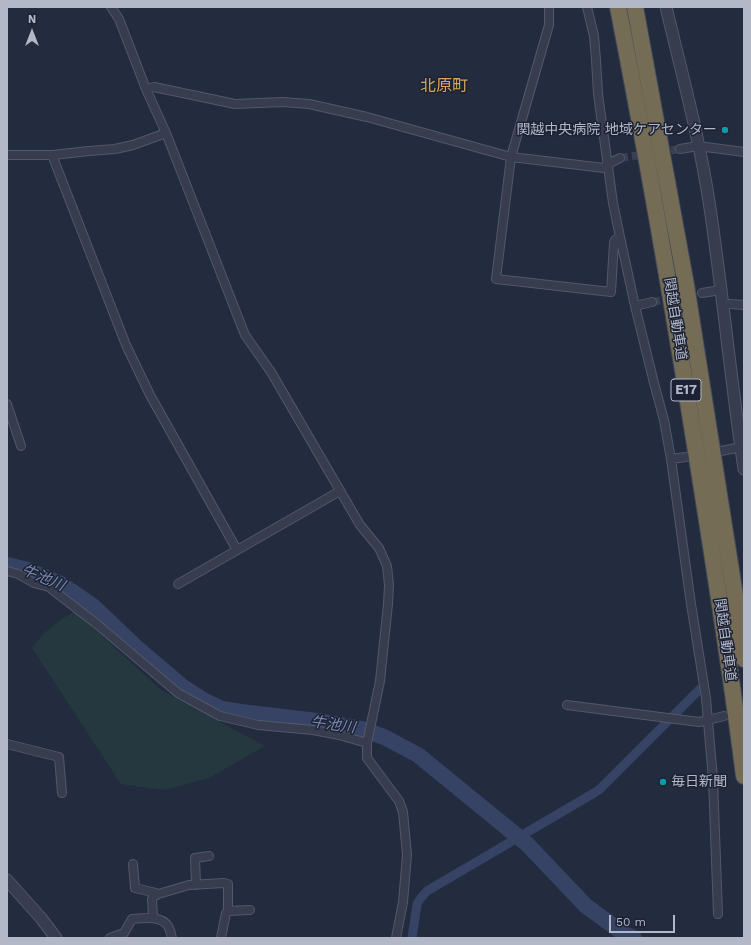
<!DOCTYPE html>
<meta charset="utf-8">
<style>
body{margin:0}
#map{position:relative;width:751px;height:945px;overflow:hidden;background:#232b3e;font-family:"Work Sans",sans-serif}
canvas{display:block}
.frame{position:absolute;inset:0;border:8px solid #b3b8c9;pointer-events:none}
.north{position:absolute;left:12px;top:12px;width:40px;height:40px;-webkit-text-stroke:3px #1c2233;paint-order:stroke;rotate:0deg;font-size:11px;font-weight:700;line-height:16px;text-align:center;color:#b3b8c9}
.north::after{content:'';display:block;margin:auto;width:14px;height:18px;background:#b3b8c9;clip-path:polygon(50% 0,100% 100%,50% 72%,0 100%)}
.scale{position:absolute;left:609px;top:915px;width:66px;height:18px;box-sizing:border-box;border:2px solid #b3b8c9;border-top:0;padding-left:5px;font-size:12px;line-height:14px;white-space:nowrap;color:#b3b8c9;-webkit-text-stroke:3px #1c2233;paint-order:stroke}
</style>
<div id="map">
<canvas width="751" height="945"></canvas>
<div class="frame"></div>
<div class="north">N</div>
<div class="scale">50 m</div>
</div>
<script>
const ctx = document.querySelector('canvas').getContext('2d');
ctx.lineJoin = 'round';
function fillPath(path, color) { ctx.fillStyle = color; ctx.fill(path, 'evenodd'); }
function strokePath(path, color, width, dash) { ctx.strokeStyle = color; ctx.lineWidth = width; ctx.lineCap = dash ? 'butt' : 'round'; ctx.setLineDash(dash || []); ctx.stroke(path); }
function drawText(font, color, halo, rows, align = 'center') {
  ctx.font = font + ' "Work Sans","Noto Sans JP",sans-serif'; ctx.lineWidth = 3; ctx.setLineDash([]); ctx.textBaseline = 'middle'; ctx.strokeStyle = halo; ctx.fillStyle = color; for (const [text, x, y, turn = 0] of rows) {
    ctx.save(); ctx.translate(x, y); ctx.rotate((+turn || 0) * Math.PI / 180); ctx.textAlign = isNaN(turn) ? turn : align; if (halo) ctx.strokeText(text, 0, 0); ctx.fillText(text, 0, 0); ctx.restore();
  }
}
const green = new Path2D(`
 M75 611 161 690 265 746 209 778 164 790 121 784 32 648 43 634 62 619Z`);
const canal = new Path2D(`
 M412 938 417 904 420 899 427 891 594 793 600 789 700 689`);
const river = new Path2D(`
 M7 565 28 570 61 584 93 606 136 647 183 687 203 700 222 709 241 712 317 721 362 729 384 737 418 755 527 844 586 906 626 935 634 938`);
const minorTunnel = new Path2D(`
 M659 152 680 149
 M620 158 647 154
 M652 302 674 298`);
const minor = new Path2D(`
 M111 7 119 19 146 89 166 133 245 335 271 372 360 525 379 548 387 566 389 585 388 604 380 681 367 743V758L399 801 403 812 407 855 403 902 396 938
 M549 7V25L511 157 496 279 611 292 614 243 615 240 620 237
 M587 7 594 36 596 60 598 94 613 203 620 237 635 306 654 383 664 420 671 459 691 604 706 698 713 779 718 914
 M146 89 154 87 235 104 283 102 309 104 367 117 511 157 604 168 608 164 620 158
 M680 149 698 146 744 152
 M7 155H53L89 151 115 149 133 145 166 133
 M52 155 126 345 150 395 237 550
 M702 293 721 290
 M723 304H730L744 305
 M635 306 652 302
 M7 404 21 446
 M721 451 741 447
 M671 459 686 457
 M7 571 18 574 34 583 49 587 98 625 178 693 220 716 258 725 313 730 339 735 367 743
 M178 584 340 491
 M567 705 699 722 704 721 724 716
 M7 744 59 757 62 793
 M133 864 135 888 156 893 157 895
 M196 885 195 858 209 856
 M153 917 152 899 153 897 155 895 189 885 224 883 228 884V911
 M110 938 124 933 132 919C143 918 161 915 168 926 170 929 171 934 172 938
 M221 938 226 913 228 911 250 910`);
const tertiary = new Path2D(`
 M666 7C682 74 700 140 710 208 723 295 731 383 744 469
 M7 880 41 918 56 938`);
const motorway = new Path2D(`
 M618 7C646 151 671 294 694 439 712 551 730 663 744 776
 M635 7 686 285 736 602 744 659`);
const markers = [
 [725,130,4,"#0f9aa8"],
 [663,782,4,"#0f9aa8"]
];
const shields = [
 [686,390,30]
];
const shieldNames = [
 ["E17",686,390]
];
const poiNames = [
 ["関越中央病院 地域ケアセンター",717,130],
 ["毎日新聞",671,782,"left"]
];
const streetNames = [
 ["関越自動車道",675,319,81],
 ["関越自動車道",725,640,82]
];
const waterNames = [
 ["牛池川",43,578,23],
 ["牛池川",333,725,8]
];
const quarterNames = [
 ["北原町",444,86]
];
fillPath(green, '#25383f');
strokePath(canal, '#364365', 9);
strokePath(river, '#364365', 16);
strokePath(minorTunnel, '#394053', 8, [8, 4]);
strokePath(minor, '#525869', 10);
strokePath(tertiary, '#525869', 13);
strokePath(motorway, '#424859', 18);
strokePath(minor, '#373d4e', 8);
strokePath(tertiary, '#373d4e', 11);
strokePath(motorway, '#746c54', 16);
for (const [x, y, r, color] of markers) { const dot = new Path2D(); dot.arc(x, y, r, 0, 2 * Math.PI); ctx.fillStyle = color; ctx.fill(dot); strokePath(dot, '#1c2233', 1.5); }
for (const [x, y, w] of shields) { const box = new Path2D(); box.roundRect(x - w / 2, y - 11, w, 22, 3); ctx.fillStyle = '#1c2233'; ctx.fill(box); strokePath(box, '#b3b8c9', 1); }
drawText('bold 13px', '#b3b8c9', null, shieldNames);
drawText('14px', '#b3b8c9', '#1c2233', poiNames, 'right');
drawText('14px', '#b3b8c9', '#1c2233', streetNames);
drawText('italic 15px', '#798ab2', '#1c2233', waterNames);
drawText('16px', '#d8a45f', '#1c2233', quarterNames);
</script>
